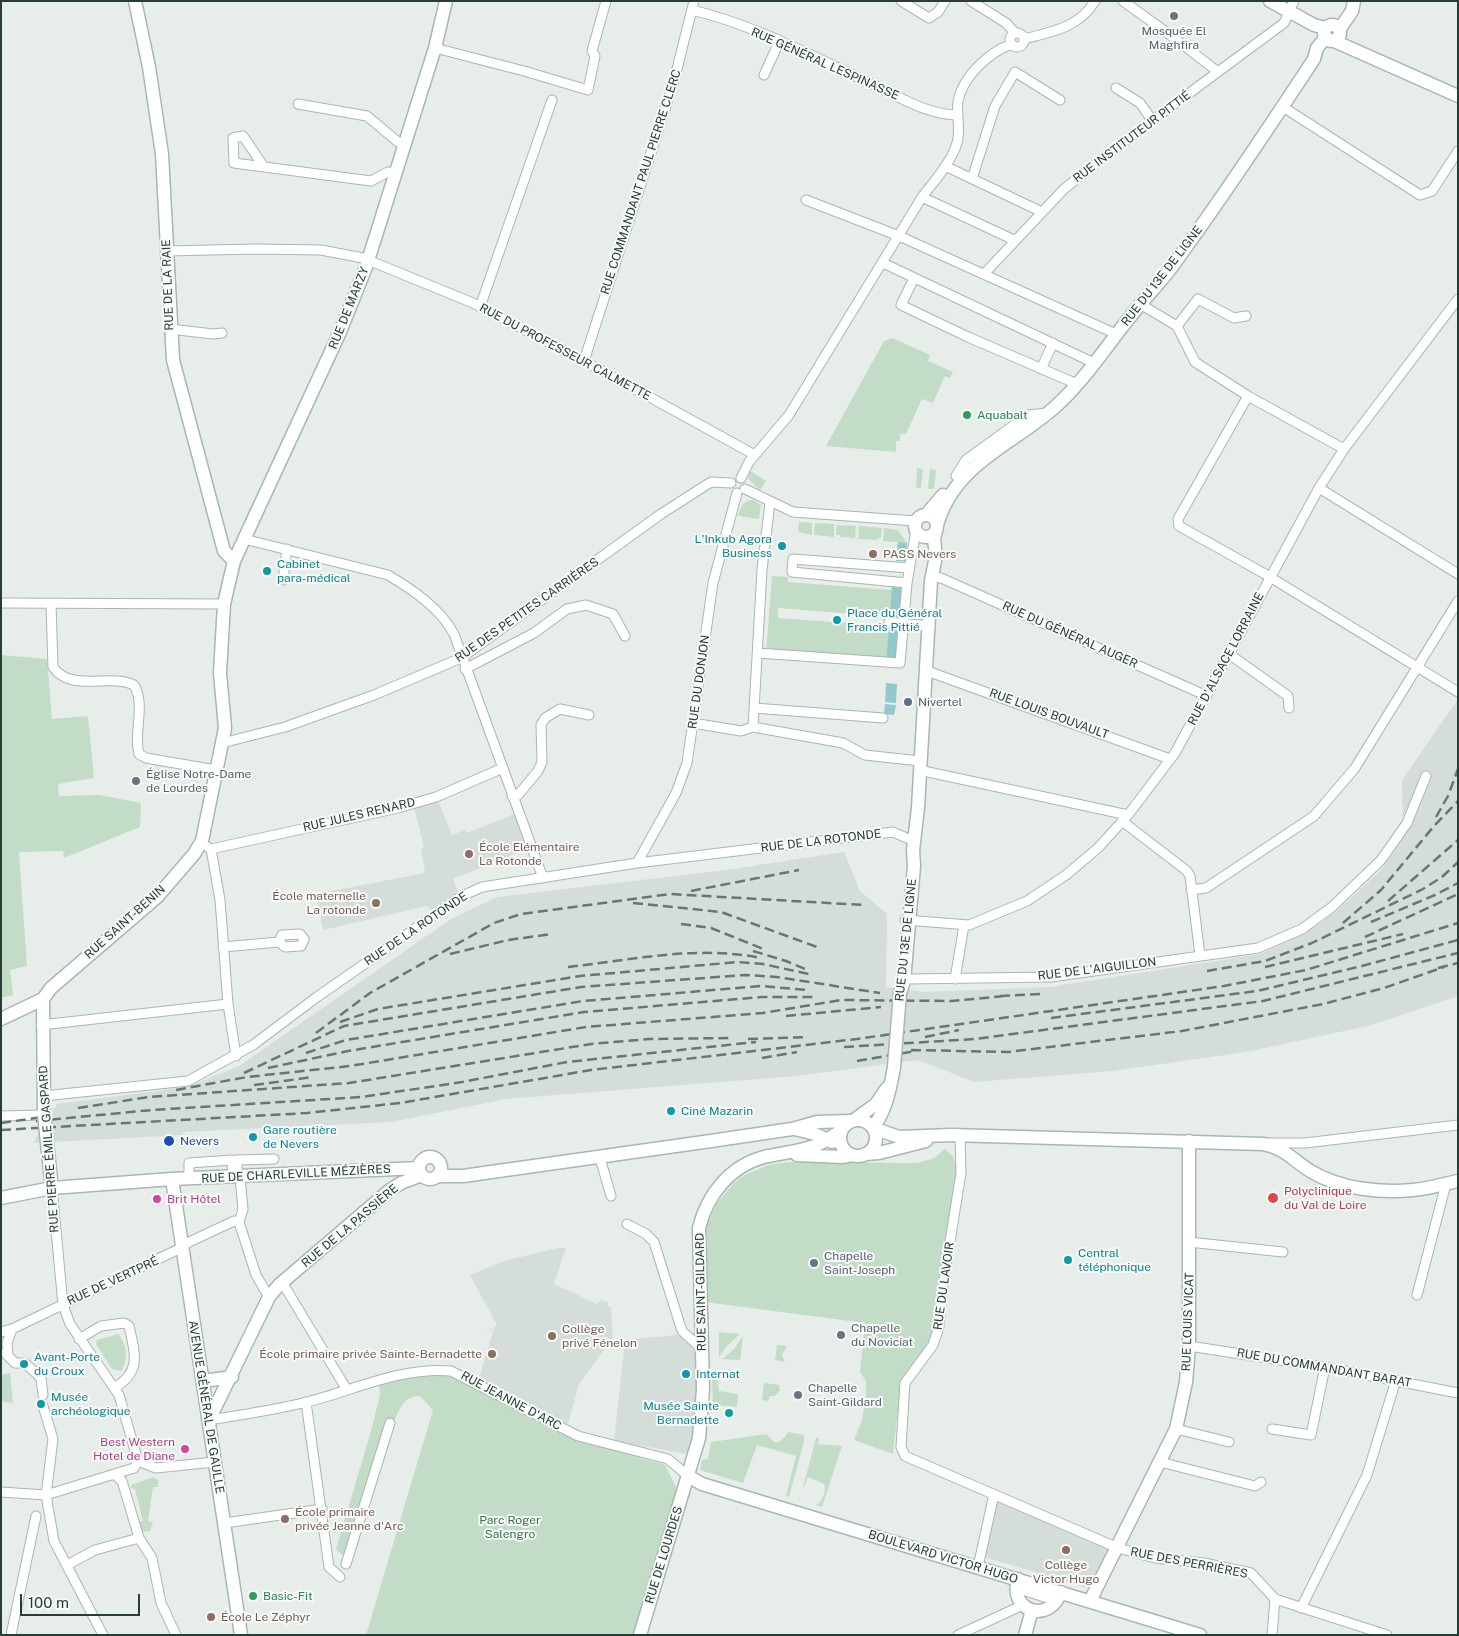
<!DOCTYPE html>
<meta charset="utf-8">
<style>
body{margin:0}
#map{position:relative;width:1459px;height:1636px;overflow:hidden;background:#e7eeea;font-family:"Public Sans",sans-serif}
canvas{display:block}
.frame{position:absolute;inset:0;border:2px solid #273e36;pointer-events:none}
.scale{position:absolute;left:20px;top:1594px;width:120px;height:22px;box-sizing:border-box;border:2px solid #273e36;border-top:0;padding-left:6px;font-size:15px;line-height:18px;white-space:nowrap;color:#273e36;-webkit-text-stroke:4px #f7faf8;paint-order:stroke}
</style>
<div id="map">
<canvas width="1459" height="1636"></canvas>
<div class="frame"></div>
<div class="scale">100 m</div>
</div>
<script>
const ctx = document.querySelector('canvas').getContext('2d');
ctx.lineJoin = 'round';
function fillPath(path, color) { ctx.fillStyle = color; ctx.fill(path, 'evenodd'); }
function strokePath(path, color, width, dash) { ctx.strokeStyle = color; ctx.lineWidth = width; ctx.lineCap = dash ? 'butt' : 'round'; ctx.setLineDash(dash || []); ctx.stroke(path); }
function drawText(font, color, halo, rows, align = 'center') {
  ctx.font = font + ' "Public Sans",sans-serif'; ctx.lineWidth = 4; ctx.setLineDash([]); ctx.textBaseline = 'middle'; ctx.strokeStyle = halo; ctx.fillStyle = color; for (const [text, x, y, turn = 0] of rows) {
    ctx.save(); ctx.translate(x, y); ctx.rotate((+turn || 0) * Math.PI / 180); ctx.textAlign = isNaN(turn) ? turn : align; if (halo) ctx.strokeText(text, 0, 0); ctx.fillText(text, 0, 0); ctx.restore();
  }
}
const built = new Path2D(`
 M1458 699V996L1372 1025 1246 1052 1113 1071 974 1082 918 1060 796 1076 506 1099 392 1122 183 1132V1135L33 1143 57 1104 187 1087 239 1066 451 919 497 897 726 870 844 852 860 891 887 914 886 987 925 992 1050 987 1260 954 1306 933 1337 911 1382 869 1403 839 1402 780Z
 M438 800 452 835 465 830 467 833 514 814 527 849 453 879 458 893 432 912 427 906 323 930 316 894 425 873 421 848 424 847 414 808Z
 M558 1248H566L554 1284 597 1304 601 1300 608 1302V1306L611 1307 613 1341 677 1335 696 1348 698 1407 688 1454 614 1441 624 1350 607 1346 579 1384 568 1424 479 1378 494 1328 479 1336 497 1325 470 1275 504 1261Z
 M998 1500 1108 1548 1110 1552 1096 1580 1093 1579 1091 1589 984 1557Z`);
const green = new Path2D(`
 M892 338 930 355 928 361 953 372 950 378 945 376 933 403 922 399 906 434H900V441H896V452L826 446 884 341Z
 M917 468 923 469 921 488H916Z
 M930 469 936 470 934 489H928Z
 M750 471 766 481 760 490 748 479Z
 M754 500 761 505 759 519 738 516C741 507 743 499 754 500Z
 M799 522 812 523V535L798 532Z
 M815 523 834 524V537L814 535Z
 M837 525 856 526 855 538 840 537V535H836Z
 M859 526 882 528 881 538H878L877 540 858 539Z
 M884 528 898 530 907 543 883 541Z
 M772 576 788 577V582L892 590 890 617 778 608V618L889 626 886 662 766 654Z
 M1 655 47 659 52 719 88 716 94 778 58 784 59 796 99 795 141 803 140 827 64 858 63 851 19 852 27 966 10 970 13 995 1 998Z
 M945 1149 953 1156 957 1169 934 1337 901 1382 893 1454 854 1440 862 1420 866 1395V1381L860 1372 865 1323 705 1302V1235L707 1226 717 1203 734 1183 745 1175 768 1165 789 1162 917 1163 934 1158Z
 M719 1332 740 1334 728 1345 719 1357Z
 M118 1334C127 1343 129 1361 121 1371L112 1369 96 1344 97 1340Z
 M743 1336 740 1360 722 1359 734 1349Z
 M777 1345 787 1346 782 1355 785 1362 775 1360Z
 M716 1372 719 1391 738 1394 737 1407 713 1405 712 1379Z
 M10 1373 13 1403 1 1401V1375Z
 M438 1373 458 1378 567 1436 665 1465 677 1489 633 1635H366L433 1410 420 1396C404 1396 400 1408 395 1420L351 1553 342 1555 336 1549 371 1431 380 1395 379 1386 387 1380Z
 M764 1383 779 1385 780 1390 775 1396H770L768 1401 762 1400Z
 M788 1432 804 1435V1441L789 1497 786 1496 796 1456 757 1445 743 1483 700 1470 702 1460 708 1459 711 1442 767 1434 774 1442C781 1442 784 1439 788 1432Z
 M816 1438H819L818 1444 842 1446 822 1507 816 1505C822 1502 827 1491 824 1484L808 1477 802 1491Z
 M154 1477 158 1480V1487H153L148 1521 153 1522 150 1531 140 1532 136 1521H143L135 1489 131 1488V1485Z`);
const water = new Path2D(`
 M898 542 907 543 906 561H896Z
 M892 581 905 583 902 618 890 617Z
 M889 626 901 628 898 663 886 662Z
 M886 683 897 684 896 703 885 702Z
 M885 704 896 705 894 715 884 714Z`);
const street = new Path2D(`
 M901 1 929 18 938 12 945 1
 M971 1 1006 23 1015 33
 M1123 1 1173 37 1218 72
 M692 10C755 25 814 57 872 84 900 97 927 115 958 115
 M1010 40a7 7 0 1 1 14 0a7 7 0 1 1-14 0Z
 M1024 39C1051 32 1079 28 1095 1
 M435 48 524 71 588 90 595 56 592 51 606 1
 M764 75 779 42
 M1116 88 1140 103 1152 120
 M298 104 367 116 398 142 405 144
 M1283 107 1420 195 1432 191 1458 151
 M945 166 1042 212
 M264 167 243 136 233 138 234 163 371 181 388 172 396 173
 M972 179 995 106 1015 72 1060 100
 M922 197 1014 240
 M806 200 899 236 1116 334
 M167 251 255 249 321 250 363 258 473 303 584 361 755 455
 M883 263 1094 363
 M984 274 1064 189 1122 143 1284 23 1294 1
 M914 278 901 305 968 337 1077 384
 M1140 304 1177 326 1195 362 1248 396 1344 449
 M480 307 552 100
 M1177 326 1198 299 1234 318 1246 316
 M170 329 213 334 222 333
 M584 361 674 81 694 1
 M1041 369 1053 343
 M1248 396 1178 519 1179 526 1265 574 1458 692
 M956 476 966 460 1028 415 1047 413
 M741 478 749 462 789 415 922 197C934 181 951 163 957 143 961 129 956 115 958 101 963 76 989 52 1012 44
 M1319 488 1458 574
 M745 489 793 512 916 521
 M244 539 388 575C413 590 440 608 454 634L543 878
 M932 577 941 578 1207 696
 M283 580 287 549
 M907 583 792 572 793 559 909 568
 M1 603 224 604
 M51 604 53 667C71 693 109 673 134 685 146 705 133 732 139 754L146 758 216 770
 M889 622 930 626
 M758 653 900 663 907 583 916 530
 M1229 654 1288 696 1289 708
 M465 669 534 633 567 609 586 605 613 614 625 636
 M927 671 1170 759
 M754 708 883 718
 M693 723 741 731 753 727 843 743 865 755 920 761
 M753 727 762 570 770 502
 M222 743 285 727 374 695 461 658 661 514 711 482 731 483
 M919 770 1128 815
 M512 796 518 795 538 771 542 762 541 725 545 718 560 709 589 715
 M1122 821 1187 871 1190 876 1200 955
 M206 846 211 849 220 900 228 1004 236 1056
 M211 849 398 808 436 797 503 768
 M637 863 676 793 687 763 713 583 737 493
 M1191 890 1206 888 1314 816 1355 768 1458 601
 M905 920 969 925 1027 901 1066 875 1098 848 1128 815 1175 753 1319 488 1344 449 1458 299
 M223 947 279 942 285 947 301 946 304 939 300 934 282 935 279 942
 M955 979 964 925
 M904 981 908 979 1051 977 1258 948 1302 929 1332 907 1381 860 1407 823 1426 776
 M41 1025 228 1004
 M43 1096 188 1081 253 1045 317 997 462 896 482 887 637 863 893 832 909 839
 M1 1116 44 1115
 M960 1136 961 1173 943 1285 939 1327 933 1345 905 1383 901 1447 905 1456 1118 1548 1155 1558 1204 1563 1251 1573 1275 1599 1387 1635
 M1269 1143H1305L1458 1125
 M600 1158 611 1196
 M237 1170V1160L274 1159
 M240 1178 243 1209 239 1222 256 1275 269 1297
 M189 1179V1163L232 1160 233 1178
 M52 1188 63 1305 70 1324 119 1395 138 1461
 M627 1224 646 1234 654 1242 682 1331 701 1348
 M1189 1242 1283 1252
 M282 1282 347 1390
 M1417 1295 1446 1184
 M1 1332 12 1329 181 1248 187 1243 234 1221 239 1222
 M79 1339 101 1326 124 1323 129 1326C135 1353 142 1372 114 1388
 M1189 1346 1325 1367 1458 1393
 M5 1353 15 1363H22
 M8 1356 7 1343 12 1329
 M26 1364 41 1378 43 1395
 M306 1402 329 1567 340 1577
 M43 1406 53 1439 46 1495 54 1541 103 1635
 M209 1420C242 1415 275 1410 307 1402 355 1390 400 1367 451 1371L578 1436 668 1459 688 1476
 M1176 1429 1229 1442
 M1272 1429 1311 1435 1325 1367
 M138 1461 156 1468 215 1462
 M1160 1462 1255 1486 1261 1482
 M114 1474 122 1481 139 1538 152 1558 161 1603 176 1635
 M1 1492 46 1495 134 1468 138 1461
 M225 1523 322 1509
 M346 1564 390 1423
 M67 1565 95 1550 139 1538
 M978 1567 994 1494
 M1016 1588 1057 1601
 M1301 1608 1367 1475 1396 1380
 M11 1635 36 1516
 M958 1635 1023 1605
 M1272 1635 1275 1599`);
const secondary = new Path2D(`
 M135 1 149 67 162 154 173 360 224 551 234 561
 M1270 1 1314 25 1325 28
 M1324 33a8 8 0 1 1 16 0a8 8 0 1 1-16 0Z
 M1339 30 1352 11 1354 1
 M1332 40 1458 96
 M926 515 943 495
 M915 526a11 11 0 1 1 22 0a11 11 0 1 1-22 0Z
 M937 525C955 463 1011 446 1055 407 1084 381 1105 348 1130 317 1143 300 1158 285 1171 268 1221 200 1268 129 1314 59L1317 48 1326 37
 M900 993 904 981 914 866 913 850 918 808 931 581 936 556 934 539 937 527
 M43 999 44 1115
 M1 1019 43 999 51 988 157 897 194 854 202 841 225 728 220 673 224 604 234 561 340 332 366 267 435 48 446 1
 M894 1067C890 1090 886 1110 873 1128L899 1137 951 1135 1263 1144C1284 1147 1295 1162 1312 1172 1341 1189 1379 1193 1413 1190 1428 1189 1443 1184 1458 1181
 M854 1120 876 1104 887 1088
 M840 1138a18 18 0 1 1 36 0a18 18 0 1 1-36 0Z
 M795 1129 815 1134 832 1142
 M865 1154 879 1153 926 1141
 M797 1155 842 1157 853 1155
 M419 1168a11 11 0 1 1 22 0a11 11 0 1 1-22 0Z
 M438 1176H463L711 1141 792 1129 817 1122 850 1121
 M172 1179 241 1635
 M1 1198 52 1188 172 1179 419 1168
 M203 1381 232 1377
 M209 1420 269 1297 279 1285 390 1190 401 1183 422 1175
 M688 1476 702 1484 1200 1635
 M1018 1579C1008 1611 1049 1625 1061 1592
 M1090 1601 1176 1429 1186 1382 1189 1346V1141
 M640 1635 699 1438 703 1390 699 1228C707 1195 730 1166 764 1157 781 1153 798 1152 814 1146 823 1143 832 1136 841 1131
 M1025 1635 1032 1610`);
const rail = new Path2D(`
 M1436 817 1448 796 1458 769
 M691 891 799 870
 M1388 901 1458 840
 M633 903 721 912 817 947
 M1371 922 1435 895 1458 883
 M1343 923 1381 890 1434 826 1458 801
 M681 924 711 928 766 950
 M1365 937 1458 894
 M753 951 786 961 805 969
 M450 954 508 940 552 934
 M568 967C631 960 697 945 761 958
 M1265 967 1403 934
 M1438 968 1458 963
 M1207 971 1265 961 1312 943 1423 889 1442 877 1458 862
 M1000 996 1040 994
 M786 1016 881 1007
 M1051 1018 1257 991 1362 966 1458 940
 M340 1022 378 1009 580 976 738 962 763 964 813 975
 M316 1033 370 993 494 923 521 914 670 894 864 905
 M925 1037 959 1030
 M748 1039 808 1037
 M844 1047 975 1039 1263 1001 1458 953
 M911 1050 1008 1052 1182 1031 1323 1004 1384 988 1444 967
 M306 1053 346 1040 583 1001 761 986 807 990
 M762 1058 797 1052
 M857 1061 916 1051
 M268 1068 348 1051 584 1012 762 997H815
 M244 1073 344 1026 581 987 745 975 777 977 880 993
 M254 1085 313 1077
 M176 1090 247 1077 350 1066 586 1027 763 1013 841 1000 952 1001 1005 996
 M78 1108 149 1097 349 1083 591 1044 649 1039 733 1038
 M36 1121 152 1110 362 1097 462 1082 567 1062 756 1042
 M1 1123 43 1117
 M1 1130 307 1113 400 1103 591 1070 857 1039 1224 986 1306 970 1458 923`);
const secondaryBridge = new Path2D(`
 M894 1067 900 993
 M44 1115 51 1180`);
const markers = [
 [1174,16,5,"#6b7280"],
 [967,415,5,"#2e9e5b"],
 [782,546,5,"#0f9aa8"],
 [873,554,5,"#8d6e63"],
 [267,571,5,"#0f9aa8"],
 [837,620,5,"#0f9aa8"],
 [908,702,5,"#5c6f8a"],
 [136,781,5,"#6b7280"],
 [469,854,5,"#8d6e63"],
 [376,903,5,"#8d6e63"],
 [671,1111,5,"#0f9aa8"],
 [253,1137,5,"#0f9aa8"],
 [169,1141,6,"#1a4fb4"],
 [1273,1198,6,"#e0444e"],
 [157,1199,5,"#d1479c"],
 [1068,1260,5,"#0f9aa8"],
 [814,1263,5,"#6b7280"],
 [841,1335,5,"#6b7280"],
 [552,1336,5,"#8d6e63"],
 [492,1354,5,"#8d6e63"],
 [24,1364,5,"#0f9aa8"],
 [686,1374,5,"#0f9aa8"],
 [798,1395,5,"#6b7280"],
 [41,1404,5,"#0f9aa8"],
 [729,1413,5,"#0f9aa8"],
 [185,1449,5,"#d1479c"],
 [285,1519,5,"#8d6e63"],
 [1066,1550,5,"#8d6e63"],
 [253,1596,5,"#2e9e5b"],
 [211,1617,5,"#8d6e63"]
];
const worshipNames = [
 ["Mosquée El",1174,31,"center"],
 ["Maghfira",1174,45,"center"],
 ["Église Notre-Dame",146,774],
 ["de Lourdes",146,788],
 ["Chapelle",824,1256],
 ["Saint-Joseph",824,1270],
 ["Chapelle",851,1328],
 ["du Noviciat",851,1342],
 ["Chapelle",808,1388],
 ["Saint-Gildard",808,1402]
];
const streetNames = [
 ["RUE GÉNÉRAL LESPINASSE",825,64,24],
 ["RUE INSTITUTEUR PITTIÉ",1132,137,-37],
 ["RUE COMMANDANT PAUL PIERRE CLERC",641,182,-72],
 ["RUE DU 13E DE LIGNE",1162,276,-52],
 ["RUE DE LA RAIE",168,285,-92],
 ["RUE DE MARZY",349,308,-68],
 ["RUE DU PROFESSEUR CALMETTE",565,352,28],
 ["RUE DES PETITES CARRIÈRES",527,610,-35],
 ["RUE DU GÉNÉRAL AUGER",1070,635,24],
 ["RUE D'ALSACE LORRAINE",1226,659,-62],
 ["RUE DU DONJON",699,682,-82],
 ["RUE LOUIS BOUVAULT",1049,714,20],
 ["RUE JULES RENARD",359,815,-13],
 ["RUE DE LA ROTONDE",821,841,-7],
 ["RUE SAINT-BENIN",125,922,-42],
 ["RUE DE LA ROTONDE",416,929,-34],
 ["RUE DU 13E DE LIGNE",906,940,-84],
 ["RUE DE L'AIGUILLON",1097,969,-7],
 ["RUE PIERRE ÉMILE GASPARD",49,1149,-94],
 ["RUE DE CHARLEVILLE MÉZIÈRES",296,1174,-3],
 ["RUE DE LA PASSIÈRE",350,1226,-40],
 ["RUE DE VERTPRÉ",113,1281,-25],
 ["RUE DU LAVOIR",944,1286,-82],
 ["RUE SAINT-GILDARD",701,1292,-91],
 ["RUE LOUIS VICAT",1188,1322,-88],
 ["RUE DU COMMANDANT BARAT",1324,1368,10],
 ["RUE JEANNE D'ARC",511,1401,28],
 ["AVENUE GÉNÉRAL DE GAULLE",206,1407,81],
 ["RUE DE LOURDES",664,1555,-73],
 ["BOULEVARD VICTOR HUGO",943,1557,17],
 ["RUE DES PERRIÈRES",1189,1563,11]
];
const leisureNames = [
 ["Aquabalt",977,415],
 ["Basic-Fit",263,1596]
];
const cultureNames = [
 ["L'Inkub Agora",772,539,"right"],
 ["Business",772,553,"right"],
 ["Cabinet",277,564],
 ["para-médical",277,578],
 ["Place du Général",847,613],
 ["Francis Pittié",847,627],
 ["Ciné Mazarin",681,1111],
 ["Gare routière",263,1130],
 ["de Nevers",263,1144],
 ["Central",1078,1253],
 ["téléphonique",1078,1267],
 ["Avant-Porte",34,1357],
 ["du Croux",34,1371],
 ["Internat",696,1374],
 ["Musée",51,1397],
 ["archéologique",51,1411],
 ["Musée Sainte",719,1406,"right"],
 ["Bernadette",719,1420,"right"]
];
const educationNames = [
 ["PASS Nevers",883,554],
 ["École Elémentaire",479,847],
 ["La Rotonde",479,861],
 ["École maternelle",366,896,"right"],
 ["La rotonde",366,910,"right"],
 ["Collège",562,1329],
 ["privé Fénelon",562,1343],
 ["École primaire privée Sainte-Bernadette",482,1354,"right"],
 ["École primaire",295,1512],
 ["privée Jeanne d'Arc",295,1526],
 ["Collège",1066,1565,"center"],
 ["Victor Hugo",1066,1579,"center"],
 ["École Le Zéphyr",221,1617]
];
const serviceNames = [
 ["Nivertel",918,702]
];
const transitNames = [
 ["Nevers",180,1141]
];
const healthNames = [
 ["Polyclinique",1284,1191],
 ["du Val de Loire",1284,1205]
];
const hotelNames = [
 ["Brit Hôtel",167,1199],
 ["Best Western",175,1442,"right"],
 ["Hotel de Diane",175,1456,"right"]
];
const parkNames = [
 ["Parc Roger",510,1520],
 ["Salengro",510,1534]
];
fillPath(built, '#d5ddd9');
fillPath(green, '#c2dcc7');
fillPath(water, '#95c8cc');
strokePath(street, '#aab6b0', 11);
strokePath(secondary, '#a6b8b0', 15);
strokePath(street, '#fff', 9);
strokePath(secondary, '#fff', 12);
strokePath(rail, '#627971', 2.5, [10, 5]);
strokePath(secondaryBridge, '#a6b8b0', 15, []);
strokePath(secondaryBridge, '#fff', 12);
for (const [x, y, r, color] of markers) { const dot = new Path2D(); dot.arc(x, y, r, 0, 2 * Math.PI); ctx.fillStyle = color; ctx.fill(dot); strokePath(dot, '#f7faf8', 2); }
drawText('12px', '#5b616d', '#f7faf8', worshipNames, 'left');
drawText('12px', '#273e36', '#f7faf8', streetNames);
drawText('12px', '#27864d', '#f7faf8', leisureNames, 'left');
drawText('12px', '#0d838f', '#f7faf8', cultureNames, 'left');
drawText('12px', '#785e54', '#f7faf8', educationNames, 'left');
drawText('12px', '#4e5e75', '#f7faf8', serviceNames, 'left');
drawText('12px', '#164399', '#f7faf8', transitNames, 'left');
drawText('12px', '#be3a42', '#f7faf8', healthNames, 'left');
drawText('12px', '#b23c85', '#f7faf8', hotelNames, 'left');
drawText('12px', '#367148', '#f7faf8', parkNames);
</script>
